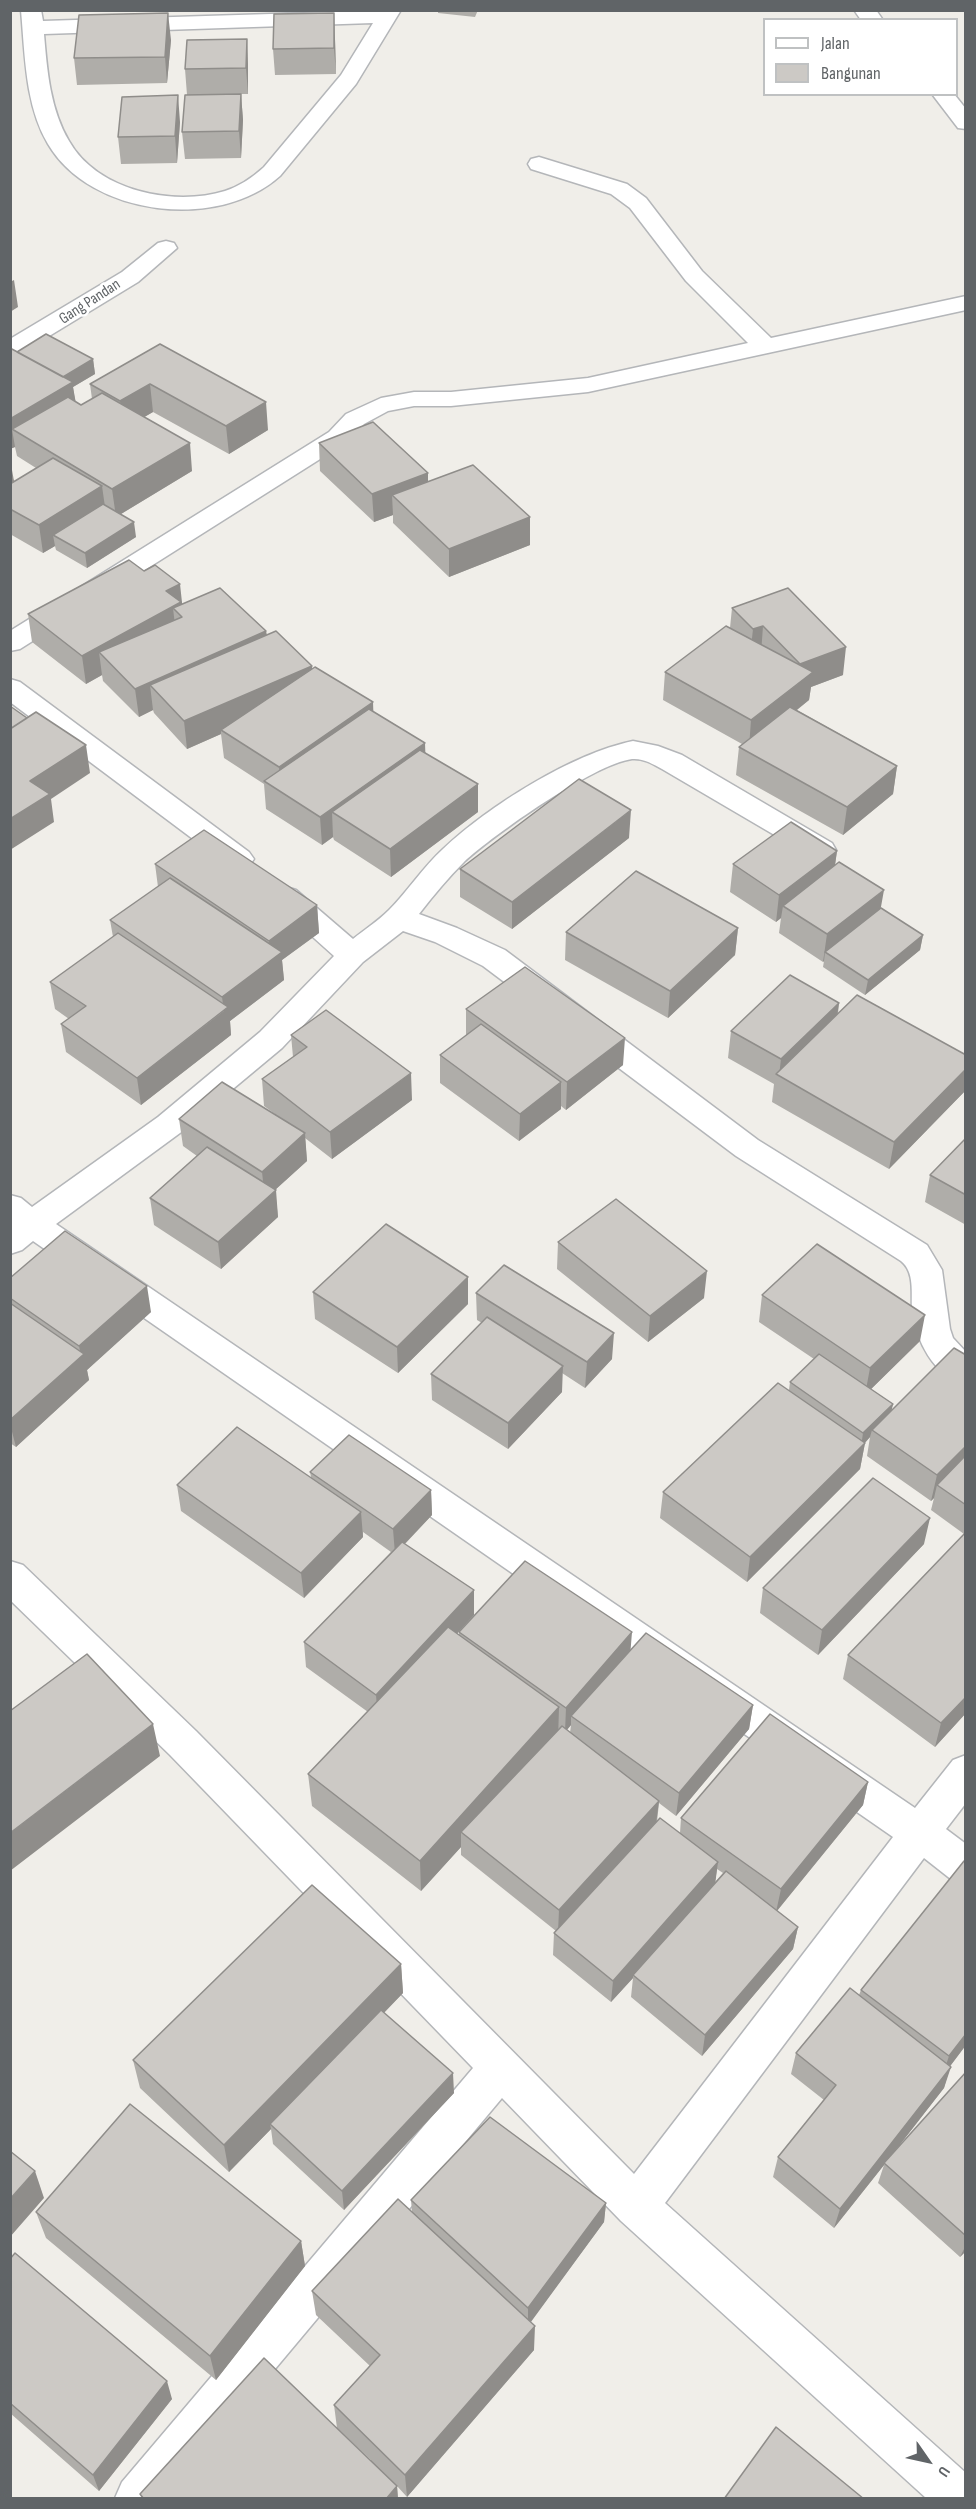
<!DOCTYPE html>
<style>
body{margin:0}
#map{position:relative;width:976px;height:2509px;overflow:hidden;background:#f0eee9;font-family:"Sofia Sans Condensed",sans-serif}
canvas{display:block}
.frame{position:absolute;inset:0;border:12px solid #606467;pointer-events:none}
.legend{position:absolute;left:763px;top:18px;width:195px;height:78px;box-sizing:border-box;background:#fff;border:2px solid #bfc1c2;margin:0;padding:8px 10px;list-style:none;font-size:18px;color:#606467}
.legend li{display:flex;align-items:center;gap:12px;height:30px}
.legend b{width:30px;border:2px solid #bfc1c2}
.north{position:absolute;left:898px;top:2431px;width:60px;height:60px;-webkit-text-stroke:4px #fff;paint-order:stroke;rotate:124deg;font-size:16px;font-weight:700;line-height:24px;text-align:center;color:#606467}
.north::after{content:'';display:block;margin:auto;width:21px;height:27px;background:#606467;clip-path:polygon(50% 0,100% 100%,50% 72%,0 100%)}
</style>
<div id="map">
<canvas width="976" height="2509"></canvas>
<div class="frame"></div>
<ul class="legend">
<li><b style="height:8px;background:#fff"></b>Jalan</li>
<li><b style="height:16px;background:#ccc9c5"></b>Bangunan</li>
</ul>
<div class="north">U</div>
</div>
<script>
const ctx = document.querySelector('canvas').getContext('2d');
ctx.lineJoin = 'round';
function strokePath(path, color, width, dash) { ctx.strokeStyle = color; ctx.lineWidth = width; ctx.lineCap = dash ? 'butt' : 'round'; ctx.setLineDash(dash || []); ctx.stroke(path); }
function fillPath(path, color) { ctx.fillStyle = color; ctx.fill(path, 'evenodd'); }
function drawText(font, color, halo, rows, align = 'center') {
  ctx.font = font + ' "Sofia Sans Condensed",sans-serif'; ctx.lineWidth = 5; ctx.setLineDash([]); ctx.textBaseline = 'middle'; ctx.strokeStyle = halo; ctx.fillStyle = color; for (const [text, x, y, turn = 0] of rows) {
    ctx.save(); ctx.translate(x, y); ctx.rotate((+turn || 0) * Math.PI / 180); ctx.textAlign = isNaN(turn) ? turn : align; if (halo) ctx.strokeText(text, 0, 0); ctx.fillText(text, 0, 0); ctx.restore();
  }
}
const minor = new Path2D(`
 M21 10H41L43 21 401 10 356 84 280 176C219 231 91 217 48 144 25 105 25 55 21 10ZM373 23 341 75 264 167C253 177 240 186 225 191 174 207 97 191 69 141 50 109 47 70 44 34Z
 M854 10H876L883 20H861Z
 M932 94H954L966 109V129L958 128Z
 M539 157 627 184 646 198 702 271 771 338 966 296V310L588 392 451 406H414L388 411 364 424 347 442 20 649 10 651V631L329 432 346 414 381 398 414 392H451L588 378 748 343 686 281 630 208 611 194 531 169 528 164 531 159Z
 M166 241 174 243 177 248 138 282 18 355 10 357V339L122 272 158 243Z
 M10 679 20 682 249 852 254 859 249 866 239 869 229 866 10 702Z
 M633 741 658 746 682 755 832 843 836 850 832 857 822 860 812 857 662 769C653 764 643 758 632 759 594 764 493 835 464 862 448 878 433 896 419 914L457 928 505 950 758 1140 927 1245 942 1270 950 1329 953 1338 966 1352V1386C933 1375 916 1341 912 1309 911 1293 915 1272 901 1261L736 1156 483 966 435 942 403 931 363 962 282 1048 180 1133 56 1224 915 1808 953 1760 966 1755V1803L946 1829 966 1844V1885L952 1880 924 1858 665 2203 966 2473V2498H926L621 2221 502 2098 167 2498H115L122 2482 473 2068 170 1755 10 1600V1561L23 1565 196 1731 634 2174 893 1837 33 1241 22 1250 10 1254V1195L21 1198 32 1207 158 1117 260 1032 334 956 276 904 271 897 276 890 286 887 296 890 353 939C364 930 378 921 389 910 408 891 423 867 443 849 489 806 571 754 633 741Z`);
const wall = new Path2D(`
 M438 10H478L475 17 438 13Z
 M247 39 248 65V94H241L243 120 241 158 185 159 182 132 187 95 185 69Z
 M335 39 336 74 275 75 273 49Z
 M171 40 167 83 77 85 74 58Z
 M180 122 177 163 121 164 118 137Z
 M160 344 268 430 229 454 153 412 144 417 192 471 121 514 136 537 87 568 56 550 55 546 43 553 10 534V469L14 482 36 468 17 456 15 447 10 449 17 352 93 359 95 374 73 387 75 401 81 405 92 399 90 384Z
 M319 443 428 482 530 545 449 577 393 523V515L374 522 320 471Z
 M788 588 843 675 811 687 809 700 797 710 897 766 893 794 843 835 736 775 739 747 742 744 663 700 665 672 730 628 732 608Z
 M182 604 266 631 267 635 312 666V669L373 711 425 743V753L478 812 391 877 334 840 333 837 322 845 266 809 264 784 224 758 221 734 187 749 154 713 153 710 139 717 103 681 102 675 86 684 32 642 28 614Z
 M629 838 512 929 460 897V869Z
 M837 851 835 865 881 909 923 935 920 950 865 995 823 967 824 961 823 962 779 933 781 918 776 922 730 892 733 864Z
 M155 864 317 905 319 933 282 960 284 980 230 1021 231 1035 141 1105 66 1052 61 1024 69 1019 55 1009 50 982 113 937 110 920 158 887Z
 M738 928 735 955 668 1018 565 960 566 932Z
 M839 1003 838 1014 966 1055V1090L889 1169 772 1102 774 1084 728 1058 731 1031Z
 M466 1009 623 1065 566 1110 561 1106V1109L519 1141 440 1083V1055L466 1036Z
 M291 1035 412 1100 332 1159 305 1138 307 1161 275 1190 278 1217 221 1269 154 1225 150 1198 197 1156 183 1146 179 1119 279 1117 264 1106 262 1079 293 1057Z
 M966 1138V1225L925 1202 930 1175Z
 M558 1242 704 1298 648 1342 557 1269Z
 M10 1278 151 1312 87 1370 89 1380 16 1447 10 1443Z
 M313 1292 468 1304 398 1373 315 1319Z
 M476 1293 612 1359 585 1388 562 1373V1392L508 1449 432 1400 431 1374 482 1323 477 1320Z
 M762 1295 920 1341 871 1389 893 1404 891 1411 966 1355V1713L935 1747 843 1679 848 1655 964 1534 931 1510 934 1498 931 1501 867 1456 870 1437 865 1443 860 1469 747 1582 660 1518 663 1492 789 1390 790 1382 814 1359 759 1322Z
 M310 1472 431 1490 432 1515 405 1544 474 1590V1615L457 1634 459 1635V1632L630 1651 753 1705 749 1729 676 1816 659 1803 657 1822 680 1833 681 1818 868 1782 863 1805 777 1911 798 1927 793 1949 702 2056 631 1997 633 1978 611 2002 553 1955 554 1933 556 1931 461 1855V1847L421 1891 312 1806 308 1774 368 1712 306 1667 304 1642 391 1552 363 1532V1537L304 1598 181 1511 177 1485 311 1477ZM571 1725 570 1733 567 1730ZM717 1869 723 1873 715 1882Z
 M924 1544 818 1655 760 1613 763 1588Z
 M966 1863V2045L950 2066 944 2088 893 2153 966 2072V2251L960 2257 878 2183 884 2165 834 2228 773 2177 778 2157 824 2100 791 2074 796 2053 859 1995 861 1990Z
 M401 1964 403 1993 384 2013 454 2093 344 2210 273 2144 271 2129 229 2172 140 2088 133 2060Z
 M411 2200 606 2203 604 2222 530 2322 534 2350 407 2497 397 2486 398 2499H142L140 2494 371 2460 337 2428 334 2405 370 2366 316 2315 312 2291 412 2212Z
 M36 2212 301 2241 305 2266 216 2380 46 2238Z
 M10 2259 172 2399 99 2491 10 2413Z`);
const shadedWall = new Path2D(`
 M168 13 171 40 167 83 165 57Z
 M334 13 335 39 336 74 334 48Z
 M247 39 248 65V94L246 68Z
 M241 94 243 120 241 158 239 131Z
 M178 95 180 122 177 163 175 136Z
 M14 280 18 307 10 312V282Z
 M93 359 95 374 73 387 77 409 12 429 15 447 10 449V419L59 380Z
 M150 384 153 412 124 429 120 401Z
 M266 402 268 430 229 454 226 426Z
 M190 443 192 471 116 517 112 489Z
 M12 470 17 498 10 502V471Z
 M428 473V501L392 495 393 515 374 522 372 494Z
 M102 486 106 514 53 535 55 546 43 553 39 525Z
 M530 517V545L449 577V549Z
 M134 522 136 537 87 568 85 553Z
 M180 584 185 630 182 617 173 608 176 634 99 652 102 675 86 684 82 656 166 591Z
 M763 626 761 654 750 657 753 629Z
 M266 631 269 659 150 685 153 710 139 717 135 689Z
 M846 647 843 675 811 687 809 700 749 748 751 720 798 684 800 664Z
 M312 666 314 694 221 730V734L187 749 184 721Z
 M373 702 374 730 281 792 279 767Z
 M425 743 426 771 332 812 333 837 322 845 320 817Z
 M86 745 90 773 51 799 54 822 10 850V819L30 781Z
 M897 766 893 794 843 835 847 807Z
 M478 784V812L391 877 390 849Z
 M631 810 629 838 512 929V902Z
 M837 851 833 879 783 906 781 918 776 922 779 895Z
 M884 890 879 918 825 952 824 961 823 962 827 934Z
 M317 905 319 933 282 960 284 980 230 1021 231 1035 141 1105 137 1078 224 1011 222 997 270 960 269 941Z
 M738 928 735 955 668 1018 670 991Z
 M923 935 920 950 865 995 868 980Z
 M839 1003 835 1030 779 1076 781 1059Z
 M625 1038 623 1065 566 1110 567 1082Z
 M966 1069V1090L889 1169 894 1142Z
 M411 1073 412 1100 332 1159 330 1132Z
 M561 1082V1109L519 1141 520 1114Z
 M305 1133 307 1161 265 1199 262 1172Z
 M276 1190 278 1217 221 1269 218 1242Z
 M707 1271 704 1298 648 1342 650 1316Z
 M468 1277V1304L398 1373 397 1347Z
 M147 1286 151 1312 87 1370 89 1380 16 1447 10 1424V1420L81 1356 79 1346Z
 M925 1315 920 1341 865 1395 870 1368Z
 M614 1333 612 1359 585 1388 587 1362Z
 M563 1366 562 1392 508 1449V1423Z
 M893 1404 890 1418 872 1430 870 1437 861 1447 863 1433Z
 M865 1443 860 1469 747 1582 750 1557Z
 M966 1446V1465L937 1485 934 1498 931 1501 937 1475Z
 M431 1490 432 1515 395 1554 393 1529Z
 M361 1512 363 1537 304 1598 301 1573Z
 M930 1518 924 1544 818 1655 822 1630Z
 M474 1590V1615L378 1719 376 1695Z
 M632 1632 630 1657 571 1716V1725L565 1732 566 1708Z
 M966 1697V1713L935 1747 941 1723Z
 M753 1705 749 1729 676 1816 679 1793Z
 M559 1707 558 1740 461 1832V1847L421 1891 420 1861Z
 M153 1724 160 1756 10 1871V1833Z
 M868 1782 863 1805 776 1912 781 1889Z
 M659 1801 656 1824 558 1932 559 1910Z
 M718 1862 715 1885 633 1975V1978L611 2002 613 1981Z
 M798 1927 793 1949 702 2056 705 2035Z
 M401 1964 403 1993 273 2127 270 2124 271 2129 229 2172 224 2145Z
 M966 2034V2045L942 2077 949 2056Z
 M951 2067 944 2088 885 2164 884 2163V2165L834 2228 840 2209Z
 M453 2073 454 2093 344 2210 342 2191Z
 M35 2171 44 2198 10 2237V2199Z
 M606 2203 604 2222 528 2326V2308Z
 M301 2241 305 2266 216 2380 210 2356Z
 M966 2245V2251L960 2257Z
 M535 2326 534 2350 407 2497 405 2475Z
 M167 2381 172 2399 99 2491 93 2475Z
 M397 2486 398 2499H386Z`);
const building = new Path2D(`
 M168 13 165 57 74 58 79 15Z
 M334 13V48L273 49 274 14Z
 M247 39 246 68 185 69 187 40Z
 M241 94 239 131 182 132 185 95Z
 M178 95 175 136 118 137 122 97Z
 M46 334 93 359 63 377 17 352Z
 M160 344 266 402 226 426 150 384 120 401 90 384Z
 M10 348 73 382 10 419Z
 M102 393 190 443 112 489 12 429 68 397 81 405Z
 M373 422 428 473 372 494 319 443Z
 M53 458 102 486 39 525 10 509V484Z
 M473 465 530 517 449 549 392 495Z
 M103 504 134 522 85 553 53 535Z
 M129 560 144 571 155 565 180 584 166 591 181 602 82 656 28 614Z
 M220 588 266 631 135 689 99 652 182 617 173 608Z
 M788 588 846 647 800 664 763 626 753 629 732 608Z
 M726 626 813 672 751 720 665 672Z
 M276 631 312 666 184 721 150 685Z
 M315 667 373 702 279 767 221 730Z
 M10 706 27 718 10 729Z
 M790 707 897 766 847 807 739 747Z
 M369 709 425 743 320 817 264 781Z
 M36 712 86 745 30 781 50 794 10 819V729Z
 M420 750 478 784 390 849 332 812Z
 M579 779 631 810 512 902 460 869Z
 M791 822 837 851 779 895 733 864Z
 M204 830 317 905 269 941 155 864Z
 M839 862 884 890 827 934 783 906Z
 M636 871 738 928 670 991 566 932Z
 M170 878 282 952 222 997 110 920Z
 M881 908 923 935 868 980 825 952Z
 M118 933 228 1007 137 1078 61 1024 86 1006 50 982Z
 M525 967 625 1038 567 1082 466 1009Z
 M790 975 839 1003 781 1059 731 1031Z
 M857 995 966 1055V1069L894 1142 776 1074Z
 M326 1010 411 1073 330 1132 262 1079 307 1047 291 1035Z
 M481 1024 561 1082 520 1114 440 1055Z
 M222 1082 305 1133 262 1172 179 1119Z
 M966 1138V1195L930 1175Z
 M207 1147 276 1190 218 1242 150 1198Z
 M616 1199 707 1271 650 1316 558 1242Z
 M386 1224 468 1277 397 1347 313 1292Z
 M65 1231 147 1286 79 1346 10 1298V1278Z
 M817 1244 925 1315 870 1368 762 1295Z
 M504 1265 614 1333 587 1362 476 1293Z
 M10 1303 84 1354 10 1420Z
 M487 1317 563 1366 508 1423 431 1374Z
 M954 1348 966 1355V1446L937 1475 872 1430Z
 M819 1354 893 1404 863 1433 790 1382Z
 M778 1383 865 1443 750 1557 663 1492Z
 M237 1427 361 1512 301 1573 177 1485Z
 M349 1435 431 1490 393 1529 310 1472Z
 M966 1455V1505L937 1485Z
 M873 1478 930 1518 822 1630 763 1588Z
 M966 1532V1697L941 1723 848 1655Z
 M402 1542 474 1590 376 1695 304 1642Z
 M525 1561 632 1632 566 1708 459 1632Z
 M448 1627 559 1707 420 1861 308 1774Z
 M646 1633 753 1705 679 1793 571 1716Z
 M87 1654 153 1724 10 1833V1711Z
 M770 1714 868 1782 781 1889 681 1818Z
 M562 1726 659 1801 559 1910 461 1832Z
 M660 1818 718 1862 613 1981 554 1933Z
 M964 1861 966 1863V2034L949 2056 861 1990Z
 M726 1871 798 1927 705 2035 633 1975Z
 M312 1885 401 1964 224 2145 133 2060Z
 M850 1988 951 2067 840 2209 778 2157 836 2085 796 2053Z
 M381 2010 453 2073 342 2191 270 2124Z
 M966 2072V2236L884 2163Z
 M130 2104 301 2241 210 2356 36 2212Z
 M490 2117 606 2203 528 2308 411 2200Z
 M10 2151 35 2171 10 2199Z
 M398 2199 535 2326 405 2475 334 2405 380 2355 312 2291Z
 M15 2253 167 2381 93 2475 10 2403V2259Z
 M264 2358 397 2486 386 2499H144L140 2494Z
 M776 2427 864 2499H724Z`);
const farStreetnames = [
 ["Gang Pandan",90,302,-33]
];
strokePath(minor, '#b4b6b9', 3);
fillPath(minor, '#fff');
fillPath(wall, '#afada9');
fillPath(shadedWall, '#8f8d8a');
fillPath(building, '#ccc9c5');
strokePath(building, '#8f8d8a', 1.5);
drawText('16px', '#606467', '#fff', farStreetnames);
</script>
